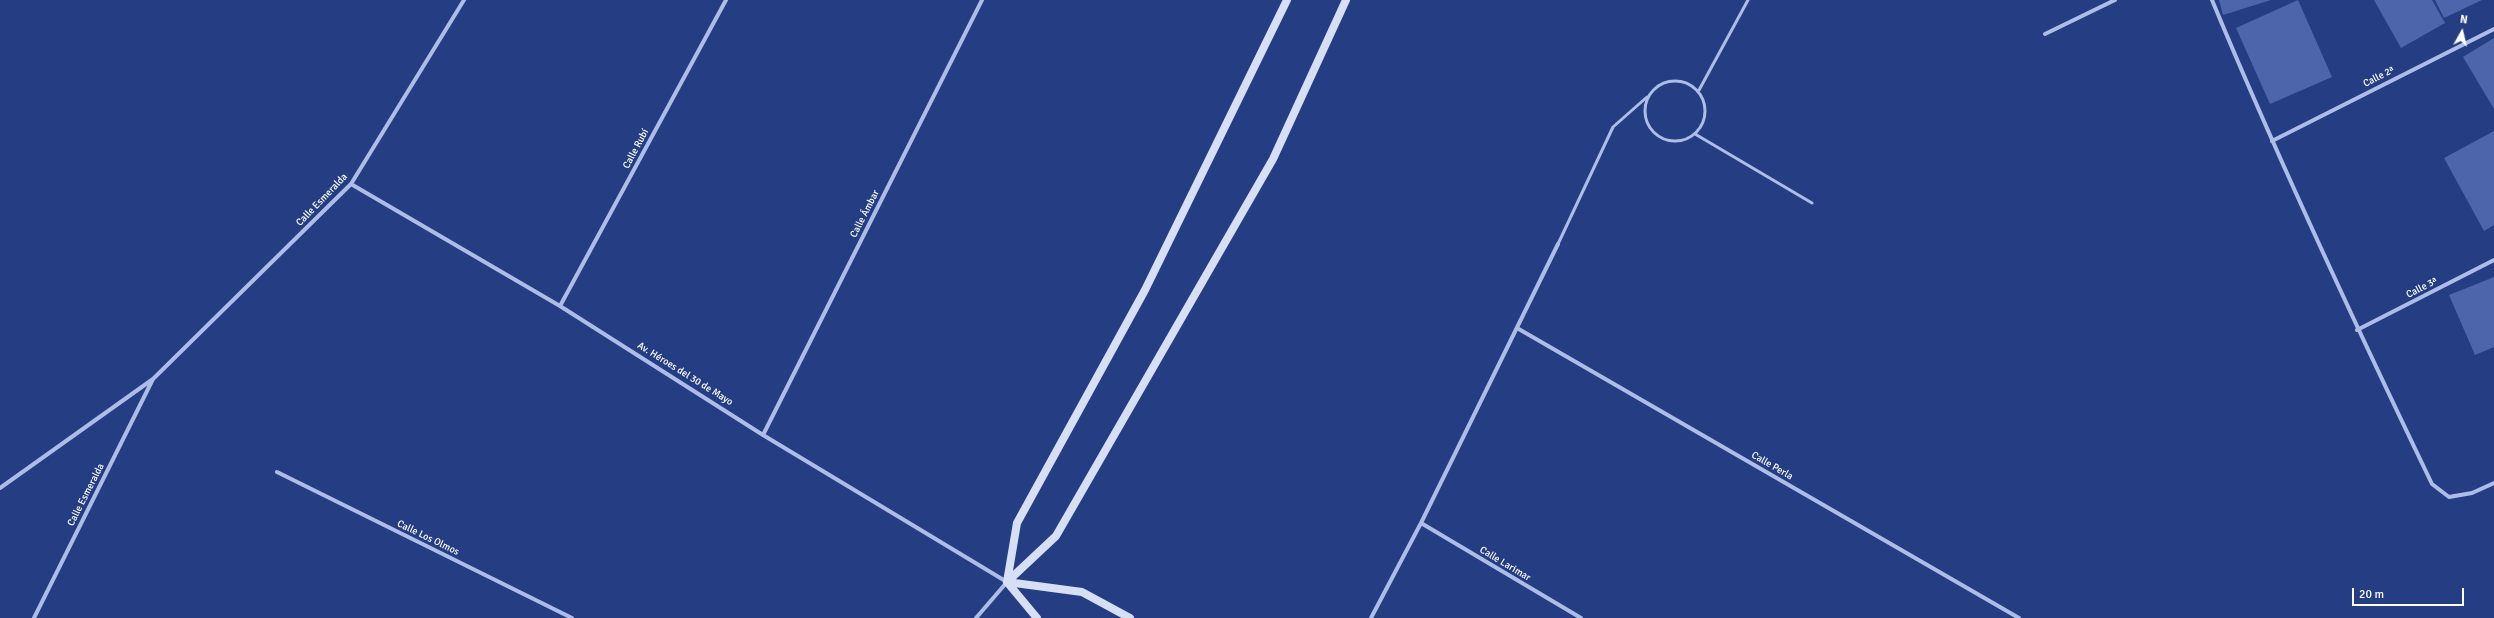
<!DOCTYPE html>
<meta charset="utf-8">
<style>
body{margin:0}
#map{position:relative;width:2494px;height:618px;overflow:hidden;background:#243d83;font-family:Signika,sans-serif}
canvas{display:block}
.north{position:absolute;left:2442px;top:12px;width:40px;height:40px;-webkit-text-stroke:3px #243d83;paint-order:stroke;rotate:8deg;font-size:11px;font-weight:700;line-height:16px;text-align:center;color:#fff}
.north::after{content:'';display:block;margin:auto;width:14px;height:18px;background:#fff;clip-path:polygon(50% 0,100% 100%,50% 72%,0 100%)}
.scale{position:absolute;left:2352px;top:588px;width:112px;height:18px;box-sizing:border-box;border:2px solid #fff;border-top:0;padding-left:5px;font-size:12px;line-height:14px;white-space:nowrap;color:#fff;-webkit-text-stroke:3px #243d83;paint-order:stroke}
</style>
<div id="map">
<canvas width="2494" height="618"></canvas>
<div class="north">N</div>
<div class="scale">20 m</div>
</div>
<script>
const ctx = document.querySelector('canvas').getContext('2d');
ctx.lineJoin = 'round';
function fillPath(path, color) { ctx.fillStyle = color; ctx.fill(path, 'evenodd'); }
function strokePath(path, color, width, dash) { ctx.strokeStyle = color; ctx.lineWidth = width; ctx.lineCap = dash ? 'butt' : 'round'; ctx.setLineDash(dash || []); ctx.stroke(path); }
function drawText(font, color, halo, rows, align = 'center') {
  ctx.font = font + ' Signika,sans-serif'; ctx.lineWidth = 3; ctx.setLineDash([]); ctx.textBaseline = 'middle'; ctx.strokeStyle = halo; ctx.fillStyle = color; for (const [text, x, y, turn = 0] of rows) {
    ctx.save(); ctx.translate(x, y); ctx.rotate((+turn || 0) * Math.PI / 180); ctx.textAlign = isNaN(turn) ? turn : align; if (halo) ctx.strokeText(text, 0, 0); ctx.fillText(text, 0, 0); ctx.restore();
  }
}
const building = new Path2D(`
 M2219 0H2271L2223 15Z
 M2298 0 2332 77 2270 104 2236 28Z
 M2374 0H2432L2445 23 2401 48Z
 M2435 0H2482L2444 18Z
 M2494 38V109L2463 57Z
 M2494 131V225L2484 231 2444 158Z
 M2494 277V347L2475 355 2449 295Z`);
const lane = new Path2D(`
 M1645 111a30 30 0 1 1 60 0a30 30 0 1 1-60 0Z
 M1698 92 1748 0
 M1695 134 1812 203
 M1558 244 1613 127 1647 97`);
const street = new Path2D(`
 M2212 0C2280 164 2355 324 2432 484L2449 497 2472 493 2494 483
 M2045 34 2115 0
 M2272 141 2494 29
 M351 184 560 306 763 435 1007 582 976 618
 M560 306 726 0
 M1517 328 2019 618
 M2357 330 2494 260
 M763 435 982 0
 M277 472 572 618
 M0 488 153 379 351 184 464 0
 M1421 523 1581 618
 M34 618 153 379
 M1371 618 1421 523 1558 244`);
const secondary = new Path2D(`
 M1007 582 1056 536 1273 159 1346 0
 M1007 582 1017 523 1145 290 1287 0
 M1007 582 1082 592 1130 618
 M1007 582 1037 618`);
const streetNames = [
 ["Calle 2ª",2379,77,-27],
 ["Calle Rubí",636,149,-62],
 ["Calle Esmeralda",322,200,-46],
 ["Calle Ámbar",865,214,-63],
 ["Calle 3ª",2422,288,-27],
 ["Av. Héroes del 30 de Mayo",685,374,32],
 ["Calle Perla",1772,466,30],
 ["Calle Esmeralda",86,495,-63],
 ["Calle Los Olmos",428,538,26],
 ["Calle Larimar",1505,564,31]
];
fillPath(building, '#4d66ab');
strokePath(lane, '#adbde8', 3);
strokePath(street, '#adbde8', 4);
strokePath(secondary, '#d7dff6', 8);
drawText('10px', '#fff', '#243d83', streetNames);
</script>
